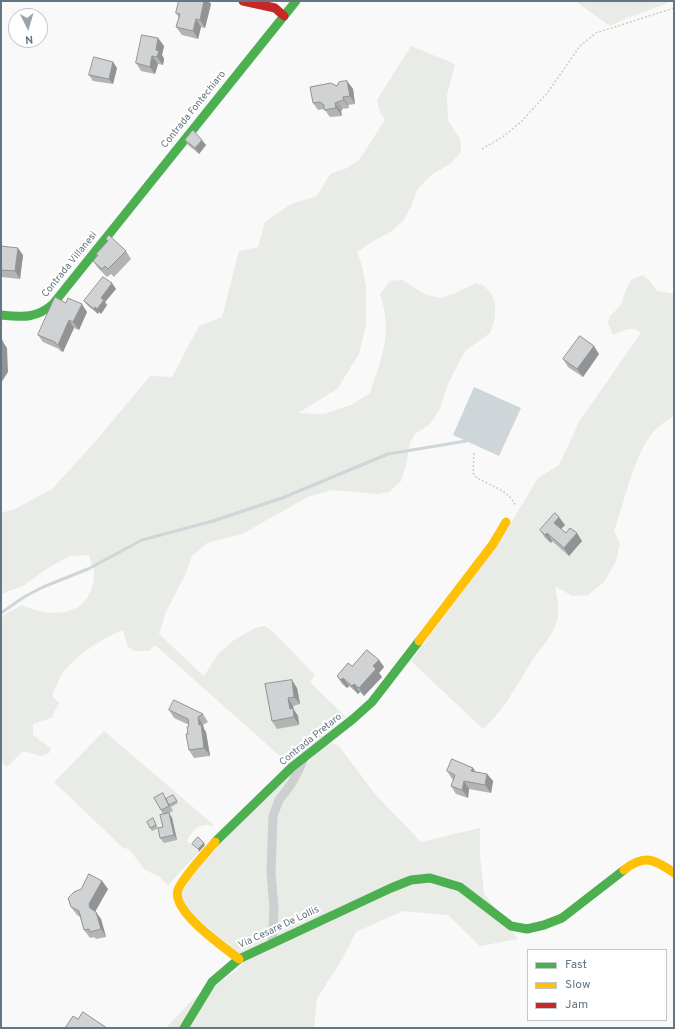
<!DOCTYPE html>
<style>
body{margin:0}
#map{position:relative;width:675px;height:1029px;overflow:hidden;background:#f9f9f9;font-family:Overpass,sans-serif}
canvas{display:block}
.frame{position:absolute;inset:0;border:2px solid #657683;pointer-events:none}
.legend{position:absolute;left:527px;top:949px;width:140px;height:72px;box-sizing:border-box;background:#fff;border:1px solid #c1c8cd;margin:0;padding:5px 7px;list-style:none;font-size:12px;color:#657683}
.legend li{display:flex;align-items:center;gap:8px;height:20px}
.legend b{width:20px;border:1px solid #c1c8cd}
.north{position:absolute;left:8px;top:8px;width:40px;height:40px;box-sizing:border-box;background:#fff;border:1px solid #c1c8cd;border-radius:50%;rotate:175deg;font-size:11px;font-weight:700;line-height:16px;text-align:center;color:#657683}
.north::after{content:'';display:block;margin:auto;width:14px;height:18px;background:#99a4ac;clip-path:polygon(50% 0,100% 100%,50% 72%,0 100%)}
</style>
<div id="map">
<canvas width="675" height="1029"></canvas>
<div class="frame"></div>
<ul class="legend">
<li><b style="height:5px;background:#4caf50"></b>Fast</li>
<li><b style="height:5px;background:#ffc107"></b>Slow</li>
<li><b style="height:5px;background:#c62828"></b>Jam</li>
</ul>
<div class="north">N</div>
</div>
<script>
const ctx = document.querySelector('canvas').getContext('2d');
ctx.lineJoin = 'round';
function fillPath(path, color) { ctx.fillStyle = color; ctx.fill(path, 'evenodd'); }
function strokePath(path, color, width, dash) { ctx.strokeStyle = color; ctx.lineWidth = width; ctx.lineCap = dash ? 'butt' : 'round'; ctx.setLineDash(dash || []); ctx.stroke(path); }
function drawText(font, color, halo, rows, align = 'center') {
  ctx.font = font + ' Overpass,sans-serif'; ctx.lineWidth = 4; ctx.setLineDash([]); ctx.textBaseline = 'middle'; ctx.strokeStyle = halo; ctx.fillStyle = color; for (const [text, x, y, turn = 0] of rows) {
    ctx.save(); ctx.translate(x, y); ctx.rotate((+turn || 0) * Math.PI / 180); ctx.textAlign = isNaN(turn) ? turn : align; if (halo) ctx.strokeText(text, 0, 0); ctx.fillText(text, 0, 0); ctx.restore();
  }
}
const green = new Path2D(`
 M575 1H664L668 3 627 18 610 26Z
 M411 46 455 64 447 95 448 120 461 141V152L450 164 430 176 417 190 412 205 403 221 391 232 377 239 357 252 362 265 366 287V325L359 354 337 389 298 413 324 414 351 405 370 393C382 357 393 332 380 294L390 281 402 280 426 295 442 298 455 293 476 283 483 285 490 292 495 302V317L490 333 465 351 448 384 440 409 430 424 415 434 409 445 407 461 401 481 389 492 377 494 332 490 308 497 242 534 207 543 192 556 185 575 166 612 159 634 204 676 218 654 234 640 255 628 264 626 272 631 315 675 310 682 346 717 290 765 155 645 149 651H134L128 647 123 630C105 636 76 656 64 671 59 678 57 687 52 694L54 698 59 703 51 718 33 724V734C38 741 45 742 51 749L49 753 41 756 23 751 7 767 1 761V618L4 615 22 605C52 619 91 617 94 576 95 570 90 561 89 555L70 556 48 568 23 586 1 594V513L15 509 52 489 94 443 150 376 172 377 199 326 222 317 239 251 258 247 265 222 291 204 317 196 330 174 347 168 359 160 385 120 380 112 377 100Z
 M643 275 651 282 657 291 674 294V416C668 420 659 425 654 431 632 459 626 498 614 531L620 544 616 561 604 582 588 595 572 596 555 586C557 597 560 610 557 620 552 637 543 645 533 659 519 682 503 712 483 729L411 661 500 541 538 478 559 465 580 420 641 333C633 325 621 331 613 335L608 323 610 316 621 305 625 292 631 280Z
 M104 731 215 826C200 823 194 827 187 841L199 852 168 885 158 876 145 870 129 849 123 848 54 782Z
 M333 743 339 746 375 794 421 842 480 828V855L484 893 518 939 480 946 448 915 403 911 356 932 340 963 317 998 314 1028H166L192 1000 236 971 253 950 241 955 184 908 182 893 191 877 218 845 295 769 298 773 307 765 311 758 326 744Z`);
const water = new Path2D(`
 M474 387 521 408 499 456 453 435Z`);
const stream = new Path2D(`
 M1 613 24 597 43 587 88 569 142 540 213 521 282 498 388 454 466 441`);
const path = new Path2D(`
 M482 149 504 136 523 120 548 92 580 46 596 33 674 8
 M474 453 473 473 477 478 503 491 511 498 516 506`);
const street = new Path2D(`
 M272 944 274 909 271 872 273 816 279 800 292 783 304 759`);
const fast = new Path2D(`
 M1 315C22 317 36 319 53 304L296 1
 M215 842 292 767 353 719 372 702 419 641
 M184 1028 212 982 239 959 391 888 411 880 430 878 460 887 511 926 527 929 544 925 562 918 624 870`);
const slow = new Path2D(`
 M419 641 493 544 506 522
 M215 842C206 853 182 878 178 890 171 911 224 947 239 959
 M624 870C644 854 655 859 674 873`);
const jam = new Path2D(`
 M243 1 275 8 284 16`);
const wall = new Path2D(`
 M179 1H208L211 4 205 28 201 27 198 39 182 35 176 27 179 18 176 13Z
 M158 38 164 46 162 55 164 59 163 65 158 64 155 74 141 71 136 63Z
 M113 62 117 68 113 84 93 81 89 75Z
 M347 81 353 89 355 104 348 105 349 108 342 109V111H341L342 116 330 117 324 109 318 110 313 103 337 86Z
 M185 140 206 145 199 154 188 145Z
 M106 239 126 251 131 259 114 277 111 274 107 277 98 268 93 261 97 256 96 254 108 242Z
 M1 246 23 255 20 279 1 277Z
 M116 289 105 302 107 305 101 314 99 312 98 314 88 306 84 301Z
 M87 312 79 330 74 328 63 352 60 351 59 349 43 342 38 335Z
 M599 354 583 377 568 367 563 359Z
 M565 525 561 529 566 533 582 541 569 556 552 541 551 543 545 538 540 530Z
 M379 660 384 667 379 673 382 677 364 696 360 692 358 694 349 686 347 688 342 684 337 676 352 666Z
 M265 684 297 688 300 704 293 706 294 710 298 716 299 725 277 729 272 721Z
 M169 710 203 714 208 722 203 725 204 729 206 732 210 756 194 758 189 750 188 734 189 725 174 718Z
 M473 768 475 772 487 774 493 781 491 793 469 789 468 798 456 794 451 786 454 780 452 779 447 771Z
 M175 798 178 803 171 807 173 811 169 813 172 818 177 840 164 843 160 838 163 827V814L161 810 166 799Z
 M153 818 158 828 152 831 150 828Z
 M102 881 108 889 95 911 101 919 106 937 96 939 94 937 90 938 84 930 80 917 77 915 71 907Z`);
const shadedWall = new Path2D(`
 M204 1H208L211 4 205 28 200 20Z
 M196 19 201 27 198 39 193 31Z
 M158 38 164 46 162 55 164 59 163 65 157 57 156 50Z
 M152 56 158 64 155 74 150 67Z
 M113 62 117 68 113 84 109 79Z
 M347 81 353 89 355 104 350 96Z
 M343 97 348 105 349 108 344 100Z
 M337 102 342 109V111L337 103Z
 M335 103 341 111 342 116 336 108Z
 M202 140 206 145 199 154 195 148Z
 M18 248 23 255 20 279 15 271Z
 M112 283 116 289 105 302 107 305 101 314 97 309 101 298Z
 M82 304 87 312 79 330 73 322Z
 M95 307 99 312 98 314 94 309Z
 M69 320 74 328 63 352 58 345Z
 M2 340 7 348 8 372 1 383Z
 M594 346 599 354 583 377 577 369Z
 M559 517 565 525 559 531 554 523Z
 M547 533 552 541 551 543 545 535Z
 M577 533 582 541 569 556 564 548Z
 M379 660 384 667 379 673 382 677 364 696 359 688 373 666Z
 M343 678 349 686 347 688 341 680Z
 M292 680 297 688 300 704 294 697Z
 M354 684 360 692 358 694 352 686Z
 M288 698 293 706 294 710 298 716 299 725 294 717 290 709Z
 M198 717 203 725 204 729 206 732 210 756 204 748Z
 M473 768 478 776 471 771Z
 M487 774 493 781 491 793 485 785Z
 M464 781 469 789 468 798 462 790Z
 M169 813 172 818 177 840 174 835Z
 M204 843 205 845 199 852 198 849Z
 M102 881 108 889 95 912 90 908 89 904Z
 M96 912 101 919 106 937 101 929Z`);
const building = new Path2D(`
 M179 1H204L200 20 196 19 193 31 176 27 180 14 176 13Z
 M142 35 158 38 156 50 159 51 157 57 152 56 150 67 136 63Z
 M94 57 113 62 109 79 89 75Z
 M347 81 350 96 343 97 344 100 337 102V103H335L336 108 324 110V105L320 102 313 103 310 87 331 83 337 86 339 82Z
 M193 130 202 140 195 148 185 140Z
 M109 235 126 251 108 269 105 266 102 269 93 261 98 255 96 254 108 241 106 239Z
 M1 246 18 248 15 271 1 270Z
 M103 277 112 283 101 298 104 300 97 309 95 307 94 309 84 301Z
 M55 297 66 303 68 298 82 304 73 322 69 320 58 345 55 343V342L38 335Z
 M580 336 594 346 577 369 563 359Z
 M1 340H2V364L1 366Z
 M555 513 559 517 554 523 566 533 570 528 577 533 564 548 547 533 545 535 540 530Z
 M367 650 379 660 373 666 376 669 359 688 354 684 352 686 343 678 341 680 337 676 348 663 352 666Z
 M292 680 294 697 288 698 290 709 293 708 294 717 272 721 265 684Z
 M174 700 203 714 198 717 199 725 201 724 204 748 189 750 186 734H188L187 727 189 726 188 719 169 710Z
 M452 759 473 768 471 771 487 774 485 785 464 781 462 790 451 786 455 775 447 771Z
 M163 793 169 806 161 810 154 798Z
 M173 795 177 801 169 805 166 799Z
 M169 813 174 835 160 838 158 828 163 827 160 815Z
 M153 818 156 825 150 828 147 822Z
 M198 837 204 843 198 849 192 844Z
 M89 874 102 881 89 904 90 908 96 912 101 929 90 932 89 929 84 930 79 911 71 907 68 898 74 892 81 889Z
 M83 1012 107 1028H65L73 1016 78 1019Z`);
const streetNames = [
 ["Contrada Fontechiaro",194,110,-51],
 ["Contrada Villanesi",70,265,-51],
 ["Contrada Pretaro",311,740,-39],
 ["Via Cesare De Lollis",279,928,-25]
];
fillPath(green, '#e8ebe6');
fillPath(water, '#ced6d9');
strokePath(stream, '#ced6d9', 3);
strokePath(path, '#cbcccd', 1.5, [2, 2]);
strokePath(street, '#cecfd0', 9);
strokePath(fast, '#4caf50', 9);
strokePath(slow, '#ffc107', 9);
strokePath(jam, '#c62828', 9);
fillPath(wall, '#b3b5b5');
fillPath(shadedWall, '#929394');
fillPath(building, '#d0d2d3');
strokePath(building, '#929394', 1);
drawText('10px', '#657683', '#fff', streetNames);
</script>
